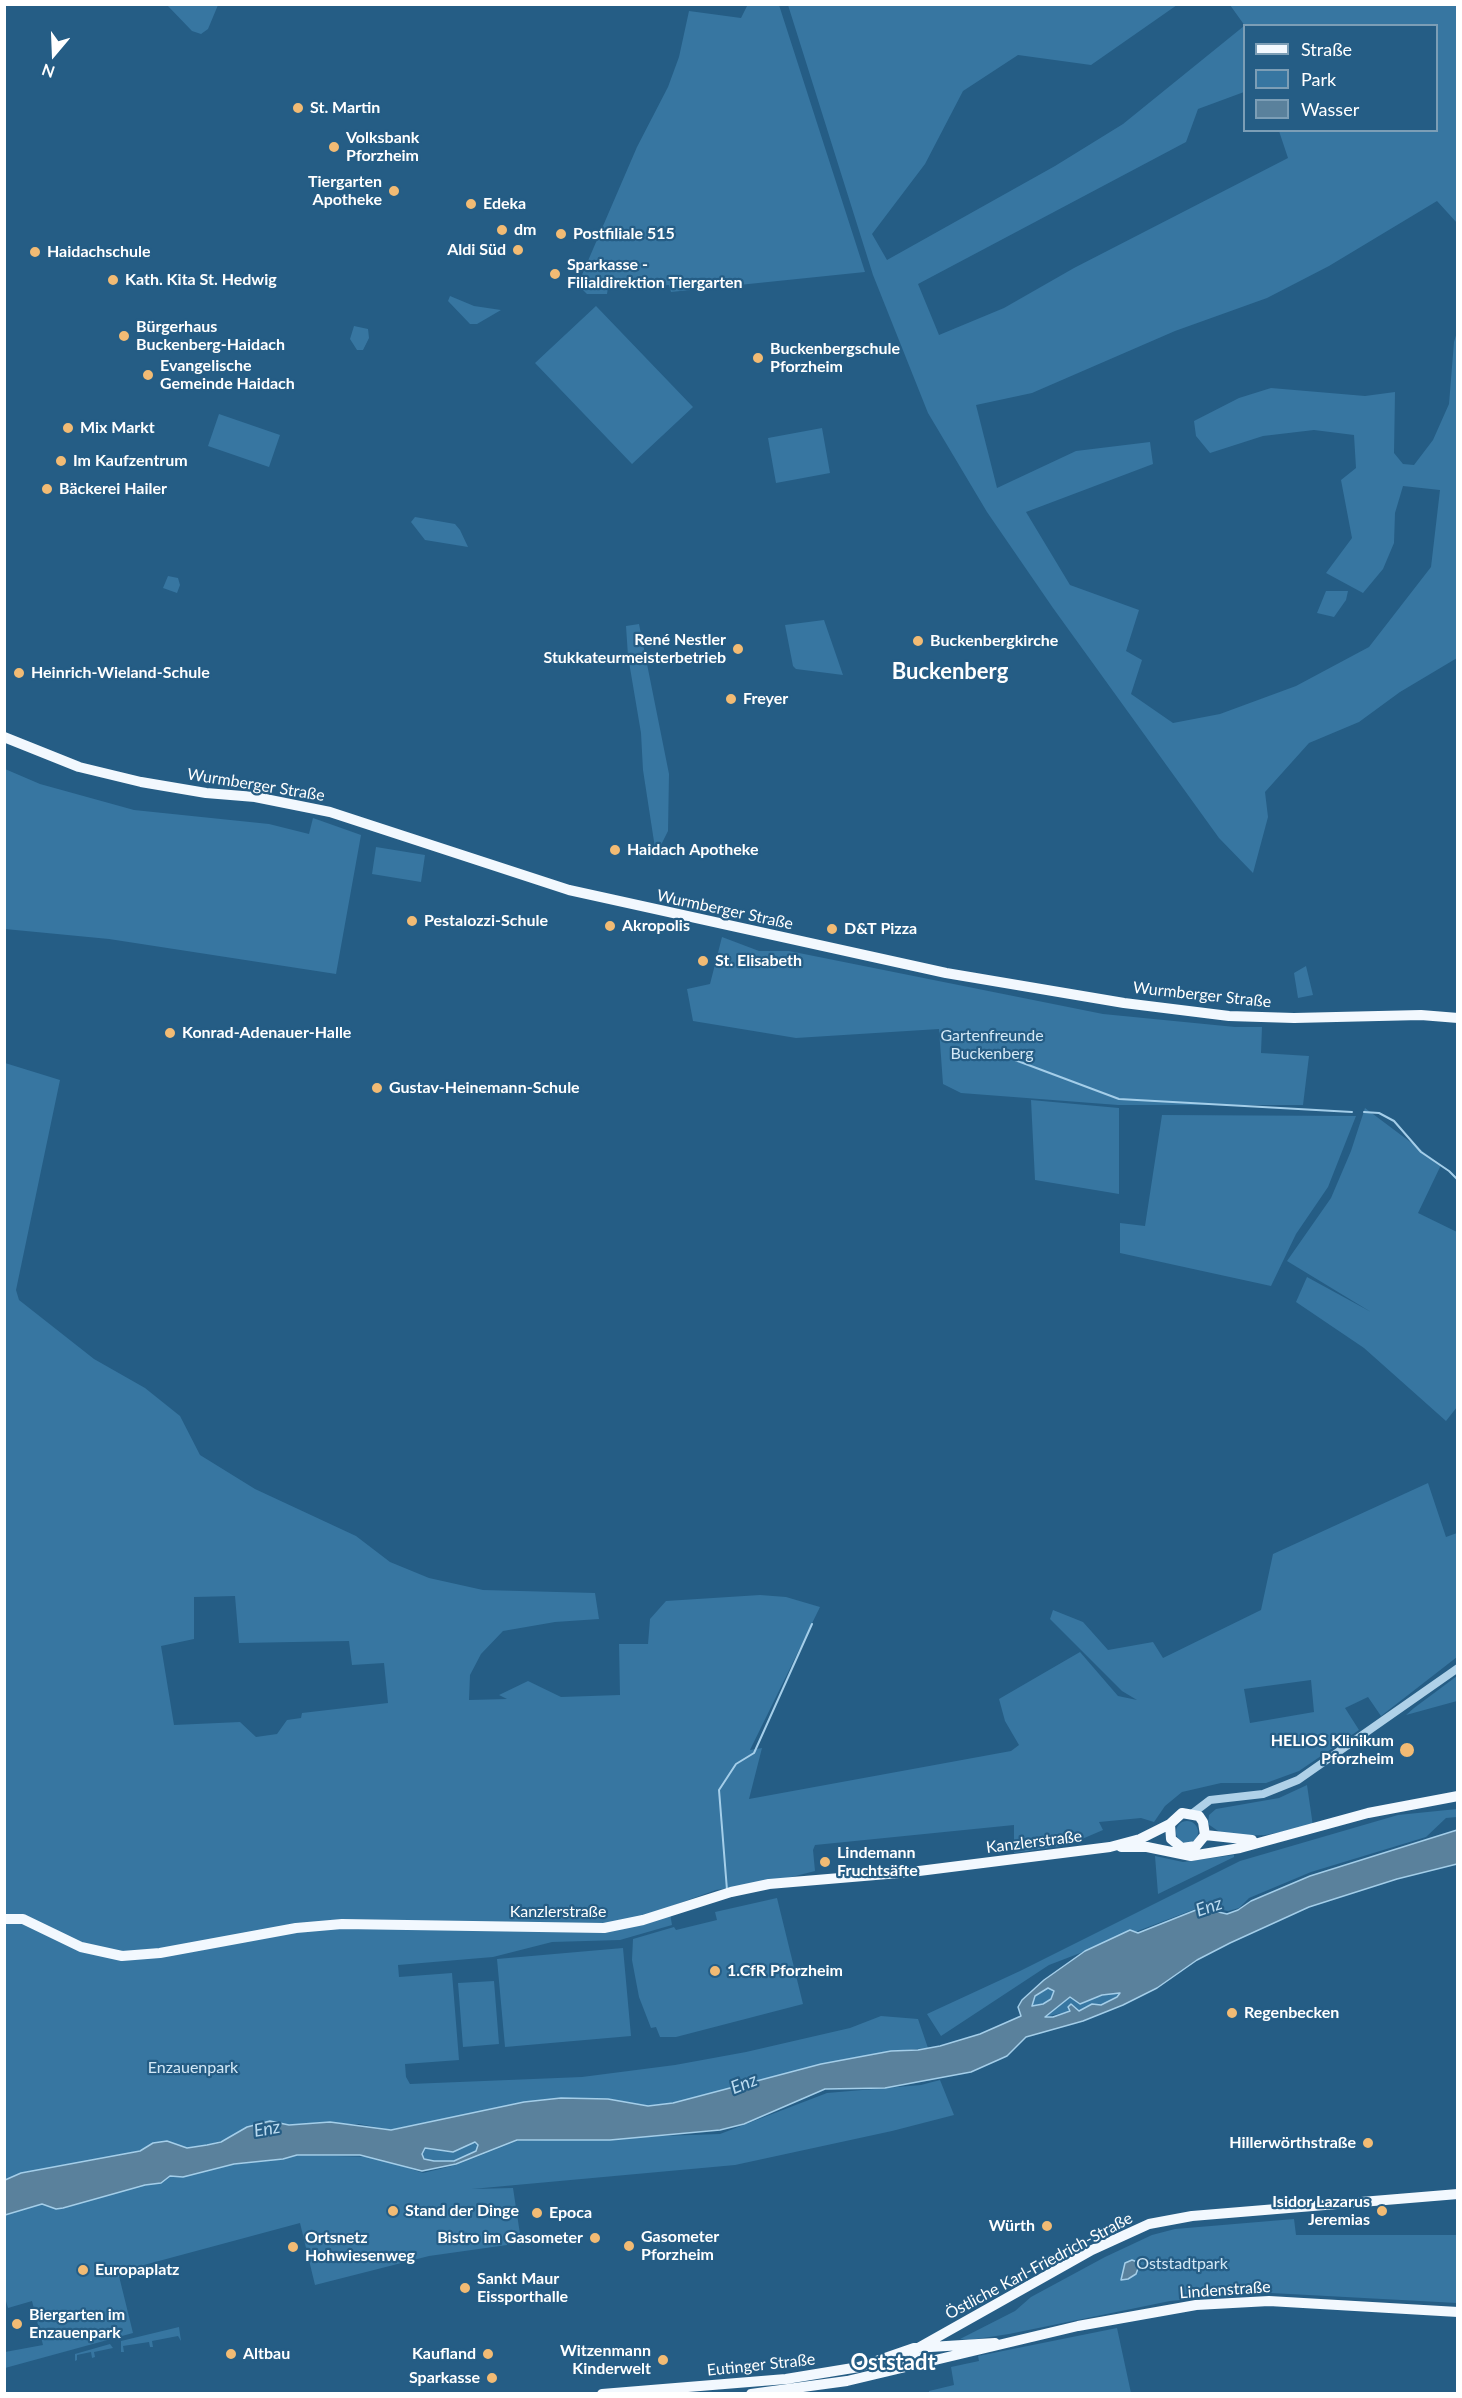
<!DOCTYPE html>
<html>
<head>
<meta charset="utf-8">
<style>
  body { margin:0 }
  #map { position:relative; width:1462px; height:2398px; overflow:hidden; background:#255d85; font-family:Lato,sans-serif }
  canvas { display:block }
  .frame { position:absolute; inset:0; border:6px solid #fff; pointer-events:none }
  .legend { position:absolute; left:1243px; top:24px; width:195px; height:108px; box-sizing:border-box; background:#255d85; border:2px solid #7c9eb6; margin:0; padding:8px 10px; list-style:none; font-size:18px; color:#fff }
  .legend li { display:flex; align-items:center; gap:12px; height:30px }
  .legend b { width:30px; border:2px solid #7c9eb6 }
  .north { position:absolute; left:24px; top:24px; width:60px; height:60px; -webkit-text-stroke:4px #255d85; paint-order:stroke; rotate:199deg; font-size:16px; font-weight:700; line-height:24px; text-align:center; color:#fff }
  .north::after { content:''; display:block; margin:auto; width:21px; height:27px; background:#fff; clip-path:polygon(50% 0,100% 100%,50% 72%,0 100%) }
</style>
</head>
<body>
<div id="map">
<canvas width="1462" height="2398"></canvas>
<div class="frame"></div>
<ul class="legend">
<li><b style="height:8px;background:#f2f8fe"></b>Straße</li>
<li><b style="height:16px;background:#3776a1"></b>Park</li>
<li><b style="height:16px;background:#5a819c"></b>Wasser</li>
</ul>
<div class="north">N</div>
</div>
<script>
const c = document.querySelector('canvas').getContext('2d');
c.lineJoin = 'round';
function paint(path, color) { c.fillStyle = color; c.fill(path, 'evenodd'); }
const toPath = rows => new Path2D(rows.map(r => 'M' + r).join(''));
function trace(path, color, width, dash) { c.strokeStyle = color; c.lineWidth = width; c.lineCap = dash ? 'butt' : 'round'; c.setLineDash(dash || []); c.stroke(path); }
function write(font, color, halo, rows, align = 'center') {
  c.font = font + ' Lato,sans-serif'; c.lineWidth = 4.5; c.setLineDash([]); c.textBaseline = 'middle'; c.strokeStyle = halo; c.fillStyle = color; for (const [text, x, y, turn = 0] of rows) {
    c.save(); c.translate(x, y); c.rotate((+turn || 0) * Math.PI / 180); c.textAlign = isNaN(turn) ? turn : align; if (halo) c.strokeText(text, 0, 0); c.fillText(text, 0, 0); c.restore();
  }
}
const green = toPath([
  [748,4,779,5,865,272,671,292,669,285,608,288,607,294,587,294,580,287,581,277,637,147,668,87,679,57,689,11,741,18],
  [167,5,218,5,208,29,201,34,192,31],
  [788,5,1177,5,1091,65,1018,55,963,91,925,164,872,234,887,260,1055,166,1123,124,1244,26,1244,92,1198,109,1186,142,918,284,939,335,1004,308,1074,268,1288,158,1279,131,1436,130,1436,26,1245,26,1230,5,1457,5,1457,223,1437,201,1329,266,1267,298,1175,331,1032,393,976,405,997,488,1076,451,1150,442,1153,464,1026,512,1070,585,1139,610,1126,651,1142,660,1131,694,1173,723,1220,714,1296,686,1369,647,1431,567,1440,490,1403,486,1395,513,1394,543,1383,569,1363,593,1326,573,1352,538,1341,480,1356,468,1354,435,1314,430,1263,436,1210,453,1196,436,1194,421,1239,398,1271,388,1365,396,1395,392,1394,453,1403,464,1414,465,1433,440,1449,404,1454,342,1457,332,1457,658,1400,692,1359,722,1309,743,1265,792,1268,817,1253,873,1219,838,1053,608,987,512,928,413,873,275],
  [450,296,474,306,501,310,477,324,470,324,448,301],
  [596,306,693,407,632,464,535,363],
  [354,326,368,329,369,338,363,350,357,350,350,339],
  [219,414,280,435,269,467,208,446],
  [822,428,830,473,776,483,768,438],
  [415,517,455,524,460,530,468,547,425,540,411,522],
  [168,576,178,578,180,585,177,593,163,588],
  [1326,591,1348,591,1346,600,1334,617,1317,613],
  [824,620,843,675,796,669,793,666,785,625],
  [639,624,669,774,668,831,659,849,655,848,643,770,641,733,628,656,626,626],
  [5,769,40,784,134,810,269,824,309,834,313,818,361,835,336,974,109,939,5,929],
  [376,847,425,855,421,882,372,874],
  [722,937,759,951,789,951,1103,1014,1235,1027,1262,1027,1261,1053,1309,1056,1303,1105,1118,1105,961,1093,943,1084,939,1029,796,1038,693,1021,687,989,710,984],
  [1306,966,1313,995,1298,998,1294,973],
  [5,1063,60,1080,16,1290,19,1300,94,1359,145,1388,180,1416,200,1455,255,1489,356,1536,390,1562,429,1578,483,1590,595,1593,599,1619,555,1622,503,1631,481,1654,470,1675,469,1700,507,1699,499,1695,528,1681,561,1697,620,1695,619,1644,648,1644,650,1619,666,1601,760,1595,786,1597,820,1607,750,1750,762,1748,749,1799,1011,1751,1019,1745,1005,1721,999,1699,1080,1652,1118,1696,1137,1700,1122,1691,1050,1619,1053,1610,1083,1622,1108,1650,1153,1642,1163,1658,1261,1610,1273,1554,1428,1483,1446,1537,1457,1533,1457,1657,1381,1716,1368,1697,1345,1708,1359,1730,1299,1771,1266,1783,1221,1783,1182,1792,1165,1806,1154,1822,1141,1818,1099,1822,1103,1830,1068,1845,1014,1853,1014,1825,815,1845,813,1850,815,1871,776,1881,716,1890,669,1907,672,1925,620,1940,552,1942,493,1957,398,1965,399,1977,452,1973,459,2060,405,2064,406,2077,410,2084,582,2077,675,2065,746,2052,850,2028,881,2016,918,2019,928,2048,891,2051,821,2064,673,2103,648,2106,608,2099,561,2098,524,2102,391,2130,359,2124,289,2125,280,2123,207,2145,187,2148,167,2141,153,2143,140,2151,5,2180],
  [235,1596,239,1643,349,1641,352,1665,384,1663,388,1703,302,1713,301,1718,287,1720,277,1734,256,1737,240,1722,174,1725,161,1646,194,1639,194,1597],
  [1311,1680,1314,1712,1250,1723,1244,1689],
  [1031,1100,1119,1108,1119,1194,1035,1180],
  [1365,1108,1441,1165,1418,1213,1457,1232,1457,1407,1446,1421,1364,1348,1296,1302,1307,1277,1371,1312,1287,1261,1331,1198,1351,1151],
  [1162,1115,1356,1116,1328,1187,1296,1234,1271,1286,1120,1253,1120,1223,1145,1226],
  [1457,1676,1457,1701,1406,1715,1414,1708],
  [1307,1785,1313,1826,1265,1835,1237,1836,1221,1833,1208,1824,1209,1815,1216,1809,1279,1798],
  [1457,1809,1457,1817,1446,1818,1426,1837,1311,1872,1249,1898,1239,1908,1228,1911,1203,1906,1049,1965,941,2036,927,2014,1020,1971,1240,1861,1398,1815],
  '1176 1832a11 11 0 1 1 22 0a11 11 0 1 1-22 0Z',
  [1234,1855,1234,1857,1158,1894,1155,1856,1183,1862],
  [777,1898,803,2004,676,2037,660,2037,656,2027,651,2028,639,1997,632,1960,633,1939,674,1927,676,1930,717,1920,715,1912],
  [623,1948,631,2036,505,2047,497,1959],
  [494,1981,499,2044,463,2047,458,1983],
  [1048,1988,1054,1991,1051,1999,1043,2004,1032,2006,1035,1996],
  [1120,1993,1117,1998,1101,2005,1088,2006,1079,2011,1073,2005,1070,2011,1045,2017,1070,1997,1080,2004,1102,1995],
  [940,2080,954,2115,892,2131,735,2165,472,2189,513,2188,520,2234,506,2237,507,2245,429,2256,315,2285,300,2223,118,2272,133,2333,5,2368,5,2352,43,2345,32,2301,8,2308,5,2298,5,2215,42,2204,55,2209,63,2208,170,2176,183,2177,234,2164,283,2159,297,2155,374,2157,423,2173,456,2165,517,2141,720,2134,827,2093,921,2085],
  [472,2142,478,2145,476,2151,454,2161,434,2161,424,2159,422,2154,425,2148,453,2151],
  [1457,2201,1457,2303,1271,2293,1245,2294,1170,2301,1009,2334,970,2340,960,2339,1015,2311,1031,2297,1105,2257,1152,2235,1175,2229,1294,2219,1296,2235,1456,2235],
  [179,2327,181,2341,178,2336,152,2341,153,2347,150,2347,149,2342,123,2346,124,2352,121,2352,121,2341],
  [1117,2328,1131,2393,929,2393,929,2391,954,2385,951,2367,979,2361,978,2356],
  [110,2344,113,2348,94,2352,95,2357,92,2358,91,2352,77,2355,77,2360,75,2361,75,2354]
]);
const water = toPath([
  [1457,1830,1457,1864,1397,1879,1309,1907,1230,1943,1197,1960,1157,1988,1123,2005,1083,2021,1026,2037,1007,2056,971,2072,885,2088,825,2089,744,2124,720,2130,610,2140,517,2140,456,2164,422,2171,360,2155,297,2155,283,2159,234,2164,183,2177,170,2176,161,2183,145,2185,63,2208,56,2209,42,2204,5,2215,5,2180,21,2173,140,2151,153,2143,167,2141,187,2148,207,2145,221,2142,247,2127,270,2121,289,2125,330,2122,391,2130,524,2102,561,2098,608,2099,648,2106,673,2103,821,2064,891,2051,918,2050,940,2046,980,2034,1021,2016,1018,2007,1022,2000,1044,1980,1085,1951,1130,1930,1138,1933,1201,1908,1227,1914,1238,1910,1251,1901,1310,1876,1457,1830],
  [1048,1988,1054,1991,1051,1999,1043,2004,1032,2006,1035,1996,1048,1988],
  [1120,1993,1117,1997,1101,2005,1092,2004,1079,2011,1071,2004,1068,2007,1070,2011,1053,2017,1045,2017,1070,1997,1080,2004,1102,1995,1120,1993],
  [475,2142,478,2145,476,2151,454,2161,434,2161,424,2159,422,2154,425,2148,453,2152,475,2142],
  [1132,2260,1140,2263,1136,2274,1128,2279,1121,2280,1125,2263,1132,2260]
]);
const stream = toPath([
  [1015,1060,1119,1099,1352,1112],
  [1364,1112,1379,1113,1394,1121,1421,1152,1449,1171,1458,1180],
  [727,1890,719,1790,736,1764,754,1753,812,1624]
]);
const minor = toPath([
  [1193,1813,1210,1800,1263,1794,1298,1780,1458,1668]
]);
const major = toPath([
  [4,737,79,767,141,782,206,793,255,797,330,812,569,890,946,973,1124,1003,1229,1016,1294,1018,1421,1015,1458,1018],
  [1205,1835,1252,1840],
  [1121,1847,1147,1847,1191,1856,1240,1848,1368,1813,1458,1796],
  [4,1919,23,1919,81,1947,122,1956,160,1953,296,1928,342,1924,604,1928,643,1920,731,1892,769,1884,911,1872,1110,1847,1140,1839,1170,1824,1182,1813,1199,1816,1203,1822,1205,1835,1196,1846,1182,1848,1171,1839,1170,1824],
  [900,2368,914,2357,918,2348,1092,2250,1149,2224,1192,2216,1458,2194],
  [602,2394,786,2379,859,2367,914,2348,995,2343],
  [751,2394,847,2381,1078,2326,1196,2305,1269,2301,1458,2312]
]);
const markers = [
  [298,108,6,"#f2bb74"],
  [334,147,6,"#f2bb74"],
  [394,191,6,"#f2bb74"],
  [471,204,6,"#f2bb74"],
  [502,230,6,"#f2bb74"],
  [561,234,6,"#f2bb74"],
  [518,250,6,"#f2bb74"],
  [35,252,6,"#f2bb74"],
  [555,274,6,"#f2bb74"],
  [113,280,6,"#f2bb74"],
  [124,336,6,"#f2bb74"],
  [758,358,6,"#f2bb74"],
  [148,375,6,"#f2bb74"],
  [68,428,6,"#f2bb74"],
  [61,461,6,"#f2bb74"],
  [47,489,6,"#f2bb74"],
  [918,641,6,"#f2bb74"],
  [738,649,6,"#f2bb74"],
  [19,673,6,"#f2bb74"],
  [731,699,6,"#f2bb74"],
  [615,850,6,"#f2bb74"],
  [412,921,6,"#f2bb74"],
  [610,926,6,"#f2bb74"],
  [832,929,6,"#f2bb74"],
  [703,961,6,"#f2bb74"],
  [170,1033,6,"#f2bb74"],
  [377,1088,6,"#f2bb74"],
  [1407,1750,8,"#f2bb74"],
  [825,1862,6,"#f2bb74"],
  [715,1971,6,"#f2bb74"],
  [1232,2013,6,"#f2bb74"],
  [1368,2143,6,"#f2bb74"],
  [393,2211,6,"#f2bb74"],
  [1382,2211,6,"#f2bb74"],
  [537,2213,6,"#f2bb74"],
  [1047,2226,6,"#f2bb74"],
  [595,2238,6,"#f2bb74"],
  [629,2246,6,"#f2bb74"],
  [293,2247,6,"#f2bb74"],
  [83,2270,6,"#f2bb74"],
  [465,2288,6,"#f2bb74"],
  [17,2324,6,"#f2bb74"],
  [231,2354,6,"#f2bb74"],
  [488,2354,6,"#f2bb74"],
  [663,2360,6,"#f2bb74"],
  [492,2378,6,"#f2bb74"]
];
const poiNames = [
  ["St. Martin",310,108],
  ["Volksbank",346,138],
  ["Pforzheim",346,156],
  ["Tiergarten",382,182,"right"],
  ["Apotheke",382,200,"right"],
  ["Edeka",483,204],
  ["dm",514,230],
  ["Postfiliale 515",573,234],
  ["Aldi Süd",506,250,"right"],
  ["Haidachschule",47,252],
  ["Sparkasse -",567,265],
  ["Filialdirektion Tiergarten",567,283],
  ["Kath. Kita St. Hedwig",125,280],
  ["Bürgerhaus",136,327],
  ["Buckenberg-Haidach",136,345],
  ["Buckenbergschule",770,349],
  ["Pforzheim",770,367],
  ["Evangelische",160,366],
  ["Gemeinde Haidach",160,384],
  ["Mix Markt",80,428],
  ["Im Kaufzentrum",73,461],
  ["Bäckerei Hailer",59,489],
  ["René Nestler",726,640,"right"],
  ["Stukkateurmeisterbetrieb",726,658,"right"],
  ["Buckenbergkirche",930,641],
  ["Heinrich-Wieland-Schule",31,673],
  ["Freyer",743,699],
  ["Haidach Apotheke",627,850],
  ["Pestalozzi-Schule",424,921],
  ["Akropolis",622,926],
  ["D&T Pizza",844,929],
  ["St. Elisabeth",715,961],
  ["Konrad-Adenauer-Halle",182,1033],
  ["Gustav-Heinemann-Schule",389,1088],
  ["HELIOS Klinikum",1394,1741,"right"],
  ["Pforzheim",1394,1759,"right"],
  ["Lindemann",837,1853],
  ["Fruchtsäfte",837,1871],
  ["1.CfR Pforzheim",727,1971],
  ["Regenbecken",1244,2013],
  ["Hillerwörthstraße",1356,2143,"right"],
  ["Isidor Lazarus",1370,2202,"right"],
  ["Jeremias",1370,2220,"right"],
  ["Stand der Dinge",405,2211],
  ["Epoca",549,2213],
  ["Würth",1035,2226,"right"],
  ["Gasometer",641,2237],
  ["Pforzheim",641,2255],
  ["Ortsnetz",305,2238],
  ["Hohwiesenweg",305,2256],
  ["Bistro im Gasometer",583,2238,"right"],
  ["Europaplatz",95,2270],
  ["Sankt Maur",477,2279],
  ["Eissporthalle",477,2297],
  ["Biergarten im",29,2315],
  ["Enzauenpark",29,2333],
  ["Witzenmann",651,2351,"right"],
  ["Kinderwelt",651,2369,"right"],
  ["Altbau",243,2354],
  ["Kaufland",476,2354,"right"],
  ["Sparkasse",480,2378,"right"]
];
const streetNames = [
  ["Wurmberger Straße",256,785,9],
  ["Wurmberger Straße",725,910,12],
  ["Wurmberger Straße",1202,995,6],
  ["Kanzlerstraße",1034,1842,-7],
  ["Kanzlerstraße",558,1912],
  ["Östliche Karl-Friedrich-Straße",1039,2266,-28],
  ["Lindenstraße",1225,2290,-4],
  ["Eutinger Straße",761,2365,-6]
];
const parkNames = [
  ["Gartenfreunde",992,1036],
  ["Buckenberg",992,1054],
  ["Enzauenpark",193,2068],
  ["Oststadtpark",1182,2264]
];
const waterNames = [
  ["Enz",1209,1907,-19],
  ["Enz",744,2084,-22],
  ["Enz",267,2129,-10]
];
const districtNames = [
  ["Buckenberg",950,672],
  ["Oststadt",893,2363]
];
paint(green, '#3776a1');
paint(water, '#5a819c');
trace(water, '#a4cee9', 1.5);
trace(stream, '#a4cee9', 2);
trace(minor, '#afd1e8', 8);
trace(major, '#f2f8fe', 10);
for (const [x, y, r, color] of markers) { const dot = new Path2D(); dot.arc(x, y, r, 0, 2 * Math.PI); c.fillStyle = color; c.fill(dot); trace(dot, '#255d85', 2); }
write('bold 16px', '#fff', '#255d85', poiNames, 'left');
write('16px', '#fff', '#255d85', streetNames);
write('16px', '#d3e8f6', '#255d85', parkNames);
write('italic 18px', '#bbdbf0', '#255d85', waterNames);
write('bold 22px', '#fff', '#255d85', districtNames);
</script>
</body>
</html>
